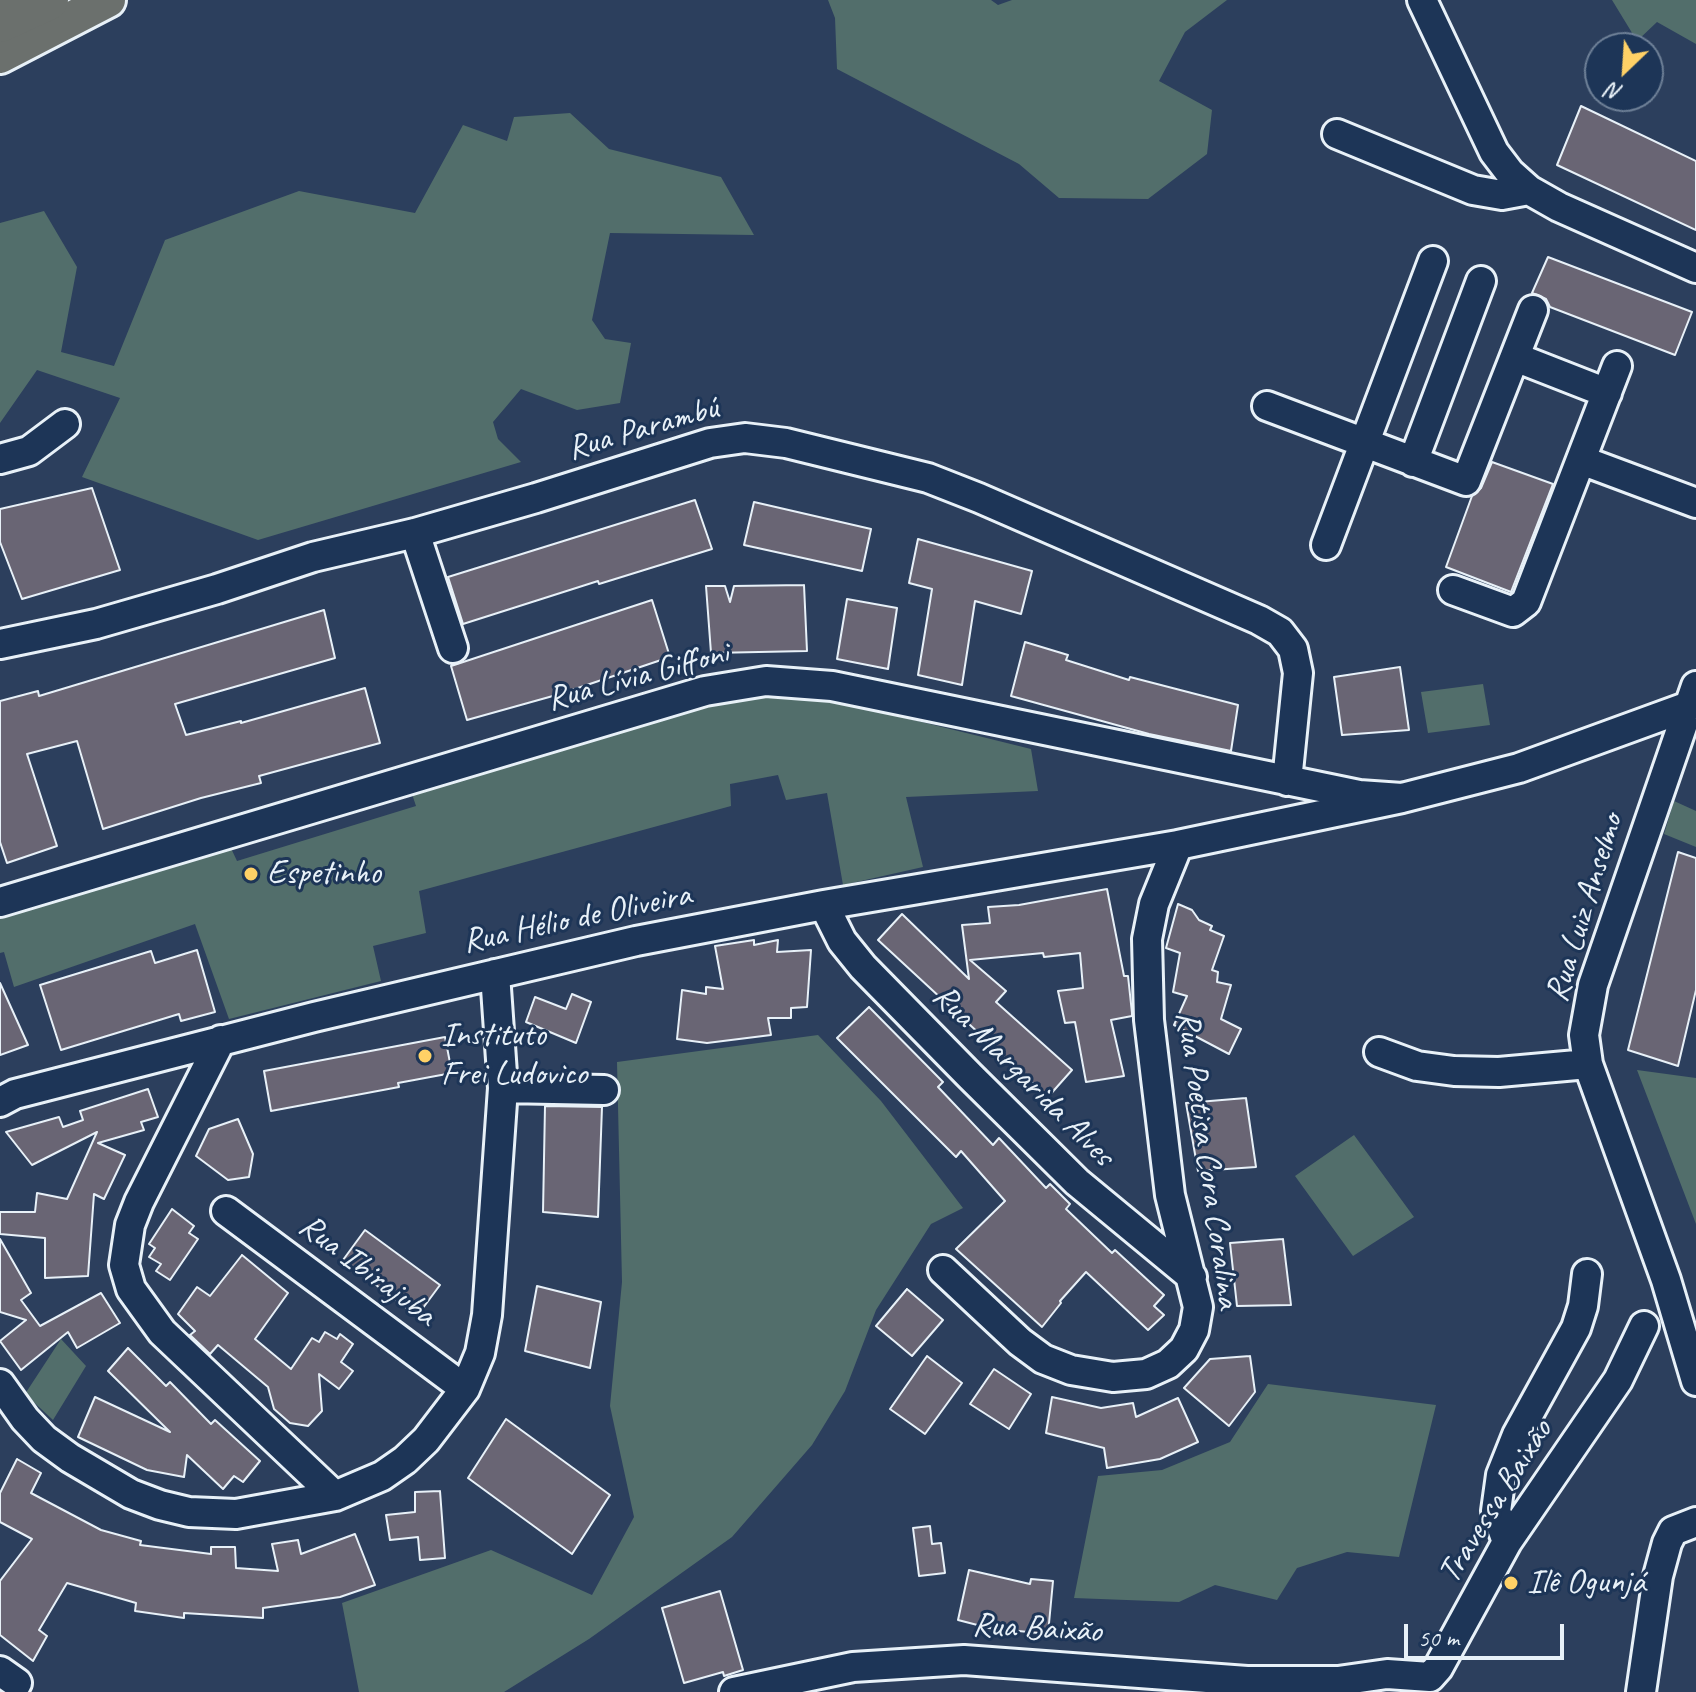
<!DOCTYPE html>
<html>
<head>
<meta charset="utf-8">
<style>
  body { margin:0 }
  #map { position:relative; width:1696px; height:1692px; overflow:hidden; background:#2c3f5d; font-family:Caveat,sans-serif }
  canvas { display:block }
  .north { position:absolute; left:1584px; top:32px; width:80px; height:80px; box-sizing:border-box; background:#1d3557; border:2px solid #6e8097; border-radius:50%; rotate:205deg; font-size:22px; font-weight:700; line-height:32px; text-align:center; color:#e8f1f8 }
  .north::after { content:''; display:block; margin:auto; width:28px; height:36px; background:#ffd166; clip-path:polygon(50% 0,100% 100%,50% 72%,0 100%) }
  .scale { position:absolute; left:1404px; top:1624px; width:160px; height:36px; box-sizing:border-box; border:4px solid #e8f1f8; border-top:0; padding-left:10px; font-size:24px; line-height:28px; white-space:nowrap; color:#e8f1f8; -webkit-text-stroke:6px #1d3557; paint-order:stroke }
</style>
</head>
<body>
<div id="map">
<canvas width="1696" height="1692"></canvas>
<div class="north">N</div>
<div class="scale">50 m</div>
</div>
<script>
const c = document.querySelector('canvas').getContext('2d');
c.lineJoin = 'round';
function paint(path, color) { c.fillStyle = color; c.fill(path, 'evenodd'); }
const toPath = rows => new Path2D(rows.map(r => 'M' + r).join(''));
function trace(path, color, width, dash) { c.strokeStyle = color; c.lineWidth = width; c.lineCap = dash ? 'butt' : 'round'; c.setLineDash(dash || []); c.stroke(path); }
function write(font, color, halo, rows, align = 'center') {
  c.font = font + ' Caveat,sans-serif'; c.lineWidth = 6; c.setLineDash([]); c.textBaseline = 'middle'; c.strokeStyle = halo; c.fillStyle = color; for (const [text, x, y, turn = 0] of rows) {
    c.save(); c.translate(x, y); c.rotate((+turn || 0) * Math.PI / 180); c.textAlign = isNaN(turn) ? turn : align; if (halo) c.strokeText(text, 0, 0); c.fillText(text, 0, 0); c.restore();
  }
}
const green = toPath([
  [828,0,991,0,998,5,1012,0,1227,0,1185,32,1159,81,1212,110,1207,154,1148,199,1059,198,1019,164,837,69,835,18],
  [1612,0,1696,0,1696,44,1657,22,1637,41],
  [570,113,609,149,721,177,754,235,610,233,592,320,605,339,631,343,620,403,577,410,521,389,493,422,498,439,521,462,258,540,82,477,120,398,37,370,0,423,0,223,44,211,77,267,61,352,114,366,165,240,299,191,415,213,463,125,507,141,514,117],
  [1483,684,1490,725,1428,733,1421,692],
  [746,692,833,700,1031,749,1038,791,906,797,923,867,843,885,827,793,786,800,778,775,730,784,731,806,419,891,426,933,373,946,381,981,229,1019,195,924,14,987,4,952,0,953,0,911,229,844,237,861,416,806,410,788],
  [1674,801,1696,811,1696,847,1664,834],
  [818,1035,881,1101,963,1208,931,1224,876,1310,845,1391,812,1445,732,1537,589,1639,504,1692,359,1692,342,1603,491,1550,592,1595,634,1517,610,1406,622,1282,617,1062],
  [1637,1070,1696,1078,1696,1224],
  [1354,1135,1414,1217,1353,1256,1295,1176],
  [61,1339,86,1366,53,1420,25,1394],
  [1268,1384,1436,1405,1399,1557,1347,1552,1297,1568,1277,1600,1215,1585,1179,1602,1074,1598,1098,1476,1162,1470,1230,1442]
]);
const building = toPath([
  [1581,106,1696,161,1696,230,1557,165,1581,106],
  [1548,257,1692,312,1675,355,1550,307,1546,299,1532,293,1548,257],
  [1492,462,1553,484,1511,592,1446,567,1472,496,1481,488,1492,462],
  [92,488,120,570,22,599,0,542,0,509,92,488],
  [695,500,712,549,599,584,598,581,463,624,448,577,695,500],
  [754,502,871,529,862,571,744,545,754,502],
  [918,539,1032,571,1021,614,975,601,962,685,918,675,932,589,909,583,918,539],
  [804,585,807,651,711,653,706,586,725,586,730,602,734,586,804,585],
  [847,599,897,608,888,669,837,659,847,599],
  [652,600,670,657,560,694,467,720,451,666,652,600],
  [324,610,335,658,175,704,186,735,241,721,241,723,365,688,380,743,259,776,261,783,201,798,103,829,77,741,27,754,57,846,7,863,0,842,0,701,38,691,39,696,324,610],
  [1025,642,1068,655,1066,660,1129,680,1130,677,1238,705,1231,751,1149,734,1011,696,1025,642],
  [1400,667,1409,730,1342,735,1334,677,1400,667],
  [1678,852,1696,858,1696,990,1678,1066,1628,1050,1678,852],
  [1107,889,1124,976,1128,976,1132,1013,1132,1016,1111,1020,1124,1076,1086,1082,1075,1022,1065,1023,1058,991,1083,988,1080,953,1044,957,1043,953,970,960,1006,991,996,1002,1072,1070,1048,1097,878,940,902,914,969,979,962,925,990,923,988,907,1019,905,1107,889],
  [1178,904,1192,910,1199,920,1212,926,1210,930,1224,936,1212,970,1218,972,1217,982,1231,985,1221,1019,1241,1029,1229,1054,1174,1025,1187,996,1173,992,1180,953,1166,948,1178,904],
  [754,940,754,945,778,940,777,952,811,950,807,1007,791,1008,791,1018,768,1018,771,1035,707,1043,677,1039,682,990,706,994,706,987,723,989,715,946,754,940],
  [197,950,215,1012,181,1021,179,1014,61,1050,40,985,151,951,155,963,197,950],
  [0,983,28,1045,0,1055,0,983],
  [572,994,591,1002,576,1043,526,1022,535,997,566,1009,572,994],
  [869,1007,943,1082,938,1087,993,1145,999,1138,1046,1188,1050,1184,1070,1204,1066,1209,1112,1253,1115,1250,1164,1295,1154,1306,1164,1315,1148,1330,1086,1272,1060,1301,1061,1303,1042,1327,956,1249,1005,1201,961,1151,956,1157,837,1038,869,1007],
  [445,1037,452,1073,398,1083,399,1087,271,1111,264,1071,445,1037],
  [148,1089,158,1117,141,1122,144,1130,98,1143,125,1155,104,1199,94,1194,88,1276,45,1278,45,1238,0,1234,0,1212,35,1212,37,1193,67,1199,97,1132,32,1165,6,1132,59,1117,63,1127,83,1120,80,1111,148,1089],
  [1246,1098,1256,1167,1198,1171,1186,1103,1246,1098],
  [545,1106,602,1107,598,1217,543,1212,545,1106],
  [238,1119,253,1154,249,1177,228,1180,196,1156,209,1129,238,1119],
  [172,1209,194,1226,189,1233,198,1239,170,1280,156,1271,161,1264,149,1257,155,1248,149,1244,172,1209],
  [365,1230,440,1285,417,1316,343,1260,365,1230],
  [0,1239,31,1293,21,1300,40,1326,101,1293,120,1323,77,1348,68,1332,21,1370,0,1341,26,1320,0,1312,0,1239],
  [1283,1239,1291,1305,1237,1306,1230,1243,1283,1239],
  [242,1255,288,1293,255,1339,291,1369,312,1338,319,1342,325,1332,337,1339,340,1334,353,1344,341,1362,353,1371,339,1389,319,1374,322,1411,308,1426,290,1423,274,1409,268,1387,218,1345,210,1354,190,1335,195,1331,178,1314,197,1287,210,1296,242,1255],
  [537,1286,601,1302,590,1368,525,1351,537,1286],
  [907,1289,943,1320,912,1356,876,1326,907,1289],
  [128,1348,166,1386,170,1382,211,1424,215,1420,260,1461,243,1482,234,1476,223,1489,187,1455,184,1477,147,1470,78,1437,95,1397,170,1432,108,1371,128,1348],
  [927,1356,962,1383,925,1434,890,1409,927,1356],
  [1250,1356,1255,1392,1229,1426,1184,1388,1210,1359,1250,1356],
  [994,1369,1031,1394,1009,1429,970,1404,994,1369],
  [1052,1397,1101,1408,1133,1403,1136,1417,1178,1398,1198,1442,1160,1459,1107,1468,1104,1448,1046,1433,1052,1397],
  [506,1419,610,1495,572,1554,468,1478,506,1419],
  [17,1459,41,1473,31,1493,101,1530,141,1541,140,1545,211,1554,211,1547,235,1547,236,1568,278,1571,272,1544,298,1540,301,1554,355,1534,375,1585,340,1597,263,1608,263,1618,184,1613,184,1618,135,1611,136,1603,67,1583,39,1630,47,1636,33,1661,0,1635,0,1581,32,1539,0,1522,0,1493,17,1459],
  [440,1491,445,1558,420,1560,418,1537,390,1540,386,1515,415,1512,415,1492,440,1491],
  [930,1526,932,1544,941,1543,945,1573,919,1576,913,1528,930,1526],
  [969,1570,1030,1584,1031,1579,1053,1581,1048,1634,989,1628,958,1620,969,1570],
  [720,1591,743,1670,724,1676,723,1672,684,1683,662,1608,720,1591]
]);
const minor = toPath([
  [1422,0,1494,152,1510,173,1529,190,1559,207,1696,268],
  [1337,134,1473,190,1502,195,1529,190],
  [1515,357,1607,393],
  [1267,406,1466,481,1533,310],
  [0,459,29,451,65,424],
  [1581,460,1696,503],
  [1413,462,1481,281],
  [415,533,453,648],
  [1326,545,1433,261],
  [1453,590,1513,612,1526,602,1617,366],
  [0,644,96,624,217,589,313,557,415,533,536,498,710,443,745,438,786,443,928,478,979,498,1259,620,1280,632,1293,649,1298,673,1287,781],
  [1696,686,1593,985,1584,1035,1588,1064,1666,1280,1696,1381],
  [0,902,705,691,766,681,832,686,1359,795,1402,798],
  [824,905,842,941,863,967,970,1076,1077,1182,1192,1277],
  [221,1040,139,1202,130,1225,124,1265,131,1289,162,1332,335,1496],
  [1379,1052,1417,1066,1454,1071,1499,1072,1588,1064],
  [503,1088,604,1090],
  [0,1102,15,1094,314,1017,636,941,824,905,1178,845],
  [226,1211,465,1389],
  [943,1270,1020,1342,1043,1359,1071,1370,1113,1377,1146,1374,1168,1364,1184,1349,1194,1330,1198,1307,1170,1195,1149,1020,1147,939,1154,904,1178,845,1402,798,1519,768,1689,706],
  [0,1384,25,1419,44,1439,70,1458,131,1494,160,1505,189,1512,236,1514,335,1496,382,1476,405,1460,426,1440,465,1389,480,1353,487,1315,503,1088,495,974],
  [1507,1542,1496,1511,1501,1475,1517,1435,1576,1328,1583,1306,1587,1274],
  [0,1671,17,1683],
  [734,1692,853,1667,964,1660,1247,1681,1338,1681,1387,1674,1430,1677,1438,1668,1507,1542,1618,1380,1644,1326],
  [1641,1692,1658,1576,1667,1543,1673,1531,1696,1522]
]);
const major = toPath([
  [0,56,108,0]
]);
const highway = toPath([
  [0,22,48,0]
]);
const markers = [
  [251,874,8,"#ffd166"],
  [425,1056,8,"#ffd166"],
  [1511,1583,8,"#ffd166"]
];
const streetNames = [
  ["Rua Parambú",643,429,-16],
  ["Rua Lívia Giffoni",638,677,-15],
  ["Rua Luiz Anselmo",1585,908,-73],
  ["Rua Hélio de Oliveira",577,919,-12],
  ["Rua Margarida Alves",1023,1076,45],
  ["Rua Poetisa Cora Coralina",1207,1160,82],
  ["Rua Ibirajuba",367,1271,37],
  ["Travessa Baixão",1496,1502,-58],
  ["Rua Baixão",1037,1629,3]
];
const poiNames = [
  ["Espetinho",267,874],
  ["Instituto",441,1036],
  ["Frei Ludovico",441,1075],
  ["Ilê Ogunjá",1527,1583]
];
paint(green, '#526e6b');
paint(building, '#696574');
trace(building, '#e8f1f8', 2);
trace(minor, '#e8f1f8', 34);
trace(major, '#e8f1f8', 40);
trace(highway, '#e8f1f8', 46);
trace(minor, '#1d3557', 28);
trace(major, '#6b706d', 34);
trace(highway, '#6b706d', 40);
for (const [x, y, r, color] of markers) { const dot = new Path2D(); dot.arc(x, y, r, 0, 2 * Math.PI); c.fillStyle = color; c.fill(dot); trace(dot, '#1d3557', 3); }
write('34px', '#e8f1f8', '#1d3557', streetNames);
write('34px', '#e8f1f8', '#1d3557', poiNames, 'left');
</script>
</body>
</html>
